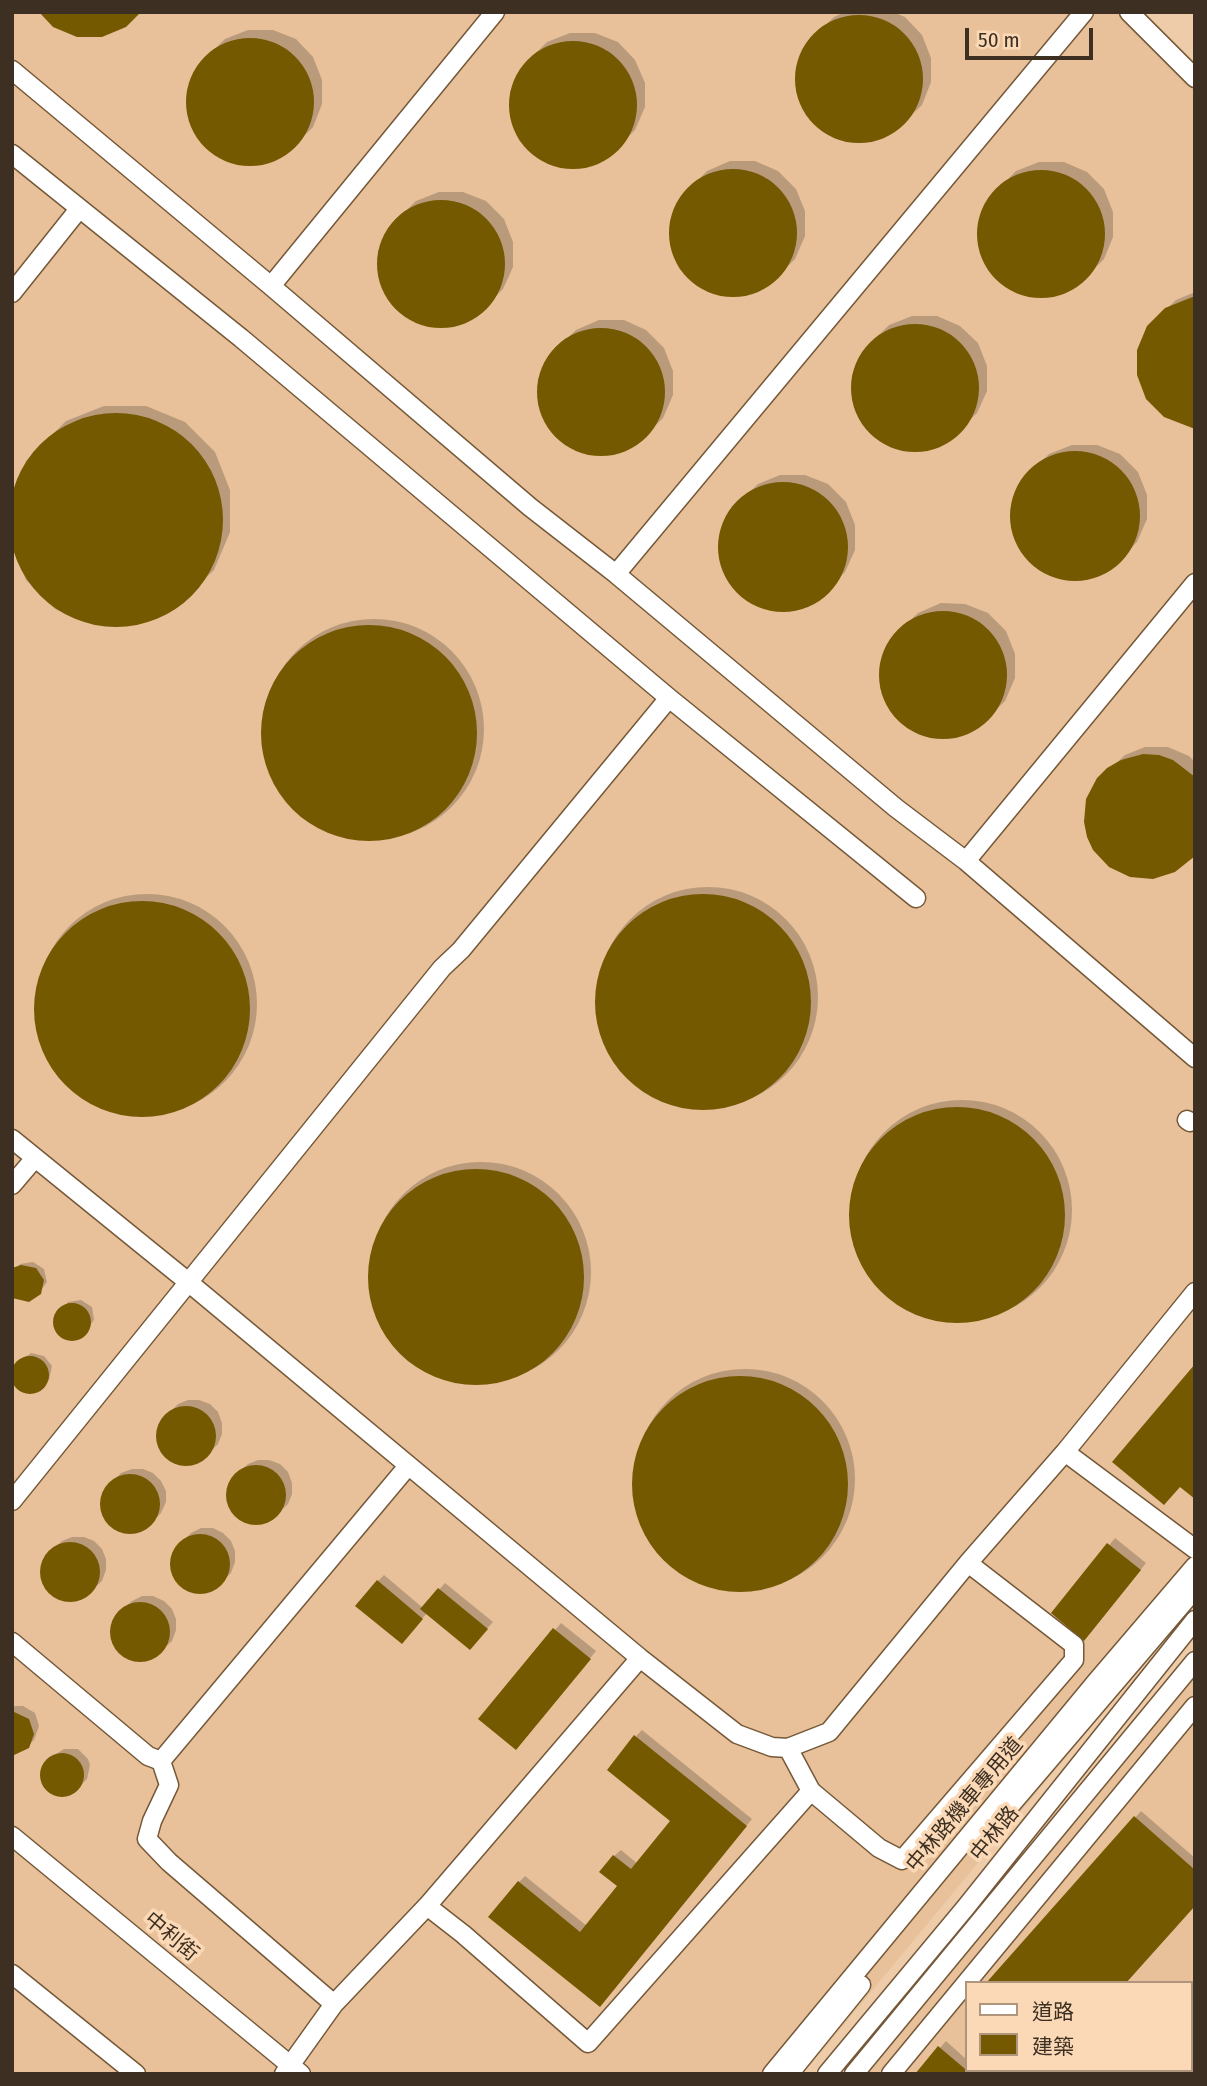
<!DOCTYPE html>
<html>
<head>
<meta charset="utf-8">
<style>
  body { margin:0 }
  #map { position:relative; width:1207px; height:2086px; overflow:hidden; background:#eca; font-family:"Fira Sans Condensed","Noto Sans TC",sans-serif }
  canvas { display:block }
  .frame { position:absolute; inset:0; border:14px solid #3d3023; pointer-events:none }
  .legend { position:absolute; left:965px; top:1981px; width:228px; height:91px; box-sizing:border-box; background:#fbd9b6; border:2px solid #af957b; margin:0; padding:9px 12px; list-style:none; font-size:21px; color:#3d3023 }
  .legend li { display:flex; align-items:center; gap:14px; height:35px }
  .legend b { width:35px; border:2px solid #af957b }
  .scale { position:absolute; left:965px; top:28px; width:128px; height:32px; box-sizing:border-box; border:4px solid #3d3023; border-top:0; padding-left:9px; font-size:21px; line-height:24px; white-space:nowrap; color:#3d3023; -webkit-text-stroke:5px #fbd9b6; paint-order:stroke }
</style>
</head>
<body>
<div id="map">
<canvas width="1207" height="2086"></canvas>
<div class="frame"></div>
<ul class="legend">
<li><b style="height:9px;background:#fff"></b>道路</li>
<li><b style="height:19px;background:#745900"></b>建築</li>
</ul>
<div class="scale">50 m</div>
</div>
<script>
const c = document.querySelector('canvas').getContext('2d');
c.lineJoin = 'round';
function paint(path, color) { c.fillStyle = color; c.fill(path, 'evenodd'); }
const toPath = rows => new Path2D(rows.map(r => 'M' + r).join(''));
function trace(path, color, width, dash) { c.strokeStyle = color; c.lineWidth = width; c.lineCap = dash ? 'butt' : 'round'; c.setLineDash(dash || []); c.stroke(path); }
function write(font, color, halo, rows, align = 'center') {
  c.font = font + ' "Fira Sans Condensed","Noto Sans TC",sans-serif'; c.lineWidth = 7; c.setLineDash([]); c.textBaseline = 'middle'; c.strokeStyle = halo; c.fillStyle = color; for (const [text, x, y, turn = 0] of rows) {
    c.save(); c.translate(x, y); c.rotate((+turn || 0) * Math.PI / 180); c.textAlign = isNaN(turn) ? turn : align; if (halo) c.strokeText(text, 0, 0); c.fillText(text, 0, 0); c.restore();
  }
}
const built = toPath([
  [12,12,1142,12,1195,65,1195,1601,803,2074,12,2074],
  [1195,1663,1195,2074,854,2074],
  [967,1983,1191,1983,1191,2070,967,2070]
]);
const shadow = toPath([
  [845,12,893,12,905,17,922,35,931,58,931,82,922,105,894,132,871,142,846,142,823,132,806,115,796,92,797,67,806,44,834,17],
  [248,30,273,30,296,39,313,57,322,80,322,104,313,127,285,155,262,164,237,164,214,154,197,137,188,114,188,89,197,66,225,39],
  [570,33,595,33,618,42,635,60,645,83,645,107,635,130,608,157,585,167,560,167,537,157,519,140,510,117,510,92,520,69,547,42],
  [730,161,755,161,778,171,796,189,805,211,805,236,795,259,768,286,745,296,720,295,697,286,679,268,670,245,670,221,680,198,707,171],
  [1039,162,1064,162,1087,172,1104,189,1113,212,1113,237,1104,259,1076,287,1053,296,1028,296,1005,286,988,269,979,246,979,221,988,199,1016,171],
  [439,192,463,192,486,201,504,219,513,242,513,267,503,289,476,316,453,326,428,326,405,316,388,299,378,276,378,251,388,228,416,201],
  [1195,292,1195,425,1148,327,1176,300],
  [912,316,937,316,960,326,978,343,987,366,987,391,977,413,950,440,927,450,902,450,879,440,862,423,852,400,852,375,862,352,889,325],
  [599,320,624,320,646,330,664,348,673,371,673,395,663,418,636,445,613,454,588,455,565,445,548,427,538,405,538,380,548,357,576,330],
  [104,406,146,406,185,422,215,452,230,490,230,532,214,570,174,609,136,625,94,625,55,609,26,580,12,547,12,494,26,461,66,421],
  [1072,445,1097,445,1120,454,1138,472,1147,495,1147,519,1137,542,1110,569,1087,579,1062,579,1039,569,1021,552,1012,529,1012,504,1022,481,1049,454],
  [780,475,805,475,828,484,846,502,855,525,855,550,845,572,818,600,795,609,770,609,747,599,730,582,720,559,720,534,730,511,758,484],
  [941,603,965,604,988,613,1006,631,1015,654,1015,678,1005,701,978,728,955,738,930,737,907,728,890,710,880,688,881,663,890,640,918,613],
  '264 729a110 110 0 1 1 220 0a110 110 0 1 1-220 0Z',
  [1145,747,1168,747,1189,756,1195,762,1195,852,1104,775,1125,755],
  '598 997a110 110 0 1 1 220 0a110 110 0 1 1-220 0Z',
  '37 1004a110 110 0 1 1 220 0a110 110 0 1 1-220 0Z',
  '852 1210a110 110 0 1 1 220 0a110 110 0 1 1-220 0Z',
  '371 1272a110 110 0 1 1 220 0a110 110 0 1 1-220 0Z',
  [33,1262,44,1269,47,1282,35,1298,21,1300,12,1294,16,1269,20,1264],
  [81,1300,92,1307,94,1320,82,1336,69,1339,58,1331,55,1318,68,1302],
  [31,1353,44,1356,52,1366,49,1380,33,1392,20,1389,13,1378,15,1365],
  '635 1479a110 110 0 1 1 220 0a110 110 0 1 1-220 0Z',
  [188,1400,199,1400,210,1404,218,1412,222,1423,222,1434,218,1444,202,1460,192,1464,181,1464,170,1460,162,1452,158,1441,158,1430,162,1420,178,1404],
  [258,1460,269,1460,280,1464,288,1472,292,1483,292,1494,288,1504,272,1519,262,1524,250,1524,240,1519,232,1511,228,1501,228,1490,232,1479,248,1464],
  [132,1469,143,1469,153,1473,161,1481,166,1491,166,1502,161,1513,146,1528,135,1532,124,1532,113,1528,106,1520,101,1510,101,1499,106,1488,121,1473],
  [201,1528,213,1528,223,1533,231,1541,235,1551,235,1562,231,1573,215,1588,205,1592,194,1592,183,1588,176,1580,171,1569,171,1558,176,1548,191,1533],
  [72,1537,84,1537,94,1541,102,1549,106,1559,106,1570,102,1581,86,1596,76,1601,65,1600,54,1596,46,1588,42,1578,42,1566,46,1556,62,1541],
  [1115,1538,1146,1563,1091,1632,1054,1613],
  [384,1575,423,1608,445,1583,493,1622,476,1641,427,1613,408,1635,378,1581],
  [142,1596,153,1596,164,1601,172,1609,176,1619,176,1630,172,1641,156,1656,146,1660,134,1660,124,1656,116,1648,112,1637,112,1626,116,1616,132,1601],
  [561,1623,596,1651,522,1741,481,1718],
  [16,1706,23,1706,35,1713,39,1726,34,1740,27,1747,12,1753,12,1707],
  [642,1730,752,1819,606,1998,519,1882,525,1876,587,1926,620,1886,614,1856,621,1850,638,1864,673,1821,636,1736],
  [64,1749,78,1749,88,1759,90,1765,87,1779,80,1786,68,1794,54,1793,49,1790,43,1777,47,1760],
  [1141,1811,1195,1858,1195,1904,1135,1818],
  [946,2041,967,2060,967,2070,980,2070,984,2074,917,2074],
  [1191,2061,1195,2064,1195,2074,1137,2074,1140,2070,1191,2070]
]);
const building = toPath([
  [39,12,141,12,126,27,102,37,77,37,53,27],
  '795 79a64 64 0 1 1 128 0a64 64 0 1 1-128 0Z',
  '186 102a64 64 0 1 1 128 0a64 64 0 1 1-128 0Z',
  '509 105a64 64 0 1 1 128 0a64 64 0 1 1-128 0Z',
  '669 233a64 64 0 1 1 128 0a64 64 0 1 1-128 0Z',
  '977 234a64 64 0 1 1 128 0a64 64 0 1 1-128 0Z',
  '377 264a64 64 0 1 1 128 0a64 64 0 1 1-128 0Z',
  [1195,296,1195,429,1164,417,1146,399,1137,375,1137,350,1147,326,1165,308],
  '851 388a64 64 0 1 1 128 0a64 64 0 1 1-128 0Z',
  '537 392a64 64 0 1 1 128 0a64 64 0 1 1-128 0Z',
  '9 520a107 107 0 1 1 214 0a107 107 0 1 1-214 0Z',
  '1010 516a65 65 0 1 1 130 0a65 65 0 1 1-130 0Z',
  '718 547a65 65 0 1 1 130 0a65 65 0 1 1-130 0Z',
  '879 675a64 64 0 1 1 128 0a64 64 0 1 1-128 0Z',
  '261 733a108 108 0 1 1 216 0a108 108 0 1 1-216 0Z',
  [1143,754,1159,755,1173,760,1195,777,1195,856,1175,872,1153,879,1130,877,1109,867,1093,850,1087,837,1084,822,1086,799,1097,778,1107,768,1121,760],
  '595 1002a108 108 0 1 1 216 0a108 108 0 1 1-216 0Z',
  '34 1009a108 108 0 1 1 216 0a108 108 0 1 1-216 0Z',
  '849 1215a108 108 0 1 1 216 0a108 108 0 1 1-216 0Z',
  '368 1277a108 108 0 1 1 216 0a108 108 0 1 1-216 0Z',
  [21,1265,36,1268,44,1280,41,1294,29,1302,12,1298,12,1268],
  '53 1322a19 19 0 1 1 38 0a19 19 0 1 1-38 0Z',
  '11 1375a19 19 0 1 1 38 0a19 19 0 1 1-38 0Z',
  [1195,1364,1195,1499,1180,1487,1164,1505,1112,1462],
  '632 1484a108 108 0 1 1 216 0a108 108 0 1 1-216 0Z',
  '156 1436a30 30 0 1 1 60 0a30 30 0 1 1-60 0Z',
  '226 1495a30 30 0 1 1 60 0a30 30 0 1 1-60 0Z',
  '100 1504a30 30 0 1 1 60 0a30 30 0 1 1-60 0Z',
  '170 1564a30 30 0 1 1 60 0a30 30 0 1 1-60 0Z',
  '40 1572a30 30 0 1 1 60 0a30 30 0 1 1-60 0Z',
  [1107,1543,1141,1570,1084,1641,1051,1613],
  [377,1580,423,1619,402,1644,355,1606],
  [438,1588,488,1629,470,1650,420,1609],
  '110 1632a30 30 0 1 1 60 0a30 30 0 1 1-60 0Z',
  [553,1628,591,1659,516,1750,478,1719],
  [12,1711,29,1719,34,1734,29,1748,12,1756],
  [634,1735,747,1826,600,2007,488,1917,518,1881,580,1932,617,1886,599,1872,613,1855,631,1869,670,1821,607,1770],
  '40 1775a22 22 0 1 1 44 0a22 22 0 1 1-44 0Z',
  [1134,1816,1195,1870,1195,1906,1126,1983,986,1983],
  [938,2046,971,2074,915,2074]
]);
const minor = toPath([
  [1129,12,1195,78],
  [12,70,271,286,530,507,616,574,896,808,966,861,1195,1058],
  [12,154,241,338,669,698,916,898],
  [271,286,495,12],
  [12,293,79,209],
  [616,574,1084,12],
  [966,861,1195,583],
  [1187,1120,1190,1122],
  [12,1139,187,1281,640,1658,737,1734,772,1747,788,1748],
  [12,1185,35,1158],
  [1065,1452,1195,1549],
  [12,1501,442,968,461,950,669,698],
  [968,1563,1074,1645,1074,1660,902,1860,879,1848,811,1791,788,1748,829,1732,968,1563,1065,1452,1195,1292],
  [12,1642,148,1756,161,1761,169,1785,152,1821,147,1839,169,1862,334,2004],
  [161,1761,408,1466],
  [986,1834,1195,1589],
  [12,1836,301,2074],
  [427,1906,463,1934,588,2043,811,1791],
  [12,1974,136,2074],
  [284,2074,334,2004,427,1906,640,1658],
  [772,2074,1096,1682,1195,1566],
  [789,2074,861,1985],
  [827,2074,966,1907,1195,1620],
  [854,2074,1195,1661],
  [891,2074,1195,1706]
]);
const streetNames = [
  ["中林路機車專用道",965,1805,-50],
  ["中林路",995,1834,-51],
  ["中利街",171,1937,40]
];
paint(built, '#e8c19a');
paint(shadow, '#0003');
paint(building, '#745900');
trace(minor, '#745838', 21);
trace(minor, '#fff', 18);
write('21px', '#3d3023', '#fbd9b6', streetNames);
</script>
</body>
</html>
